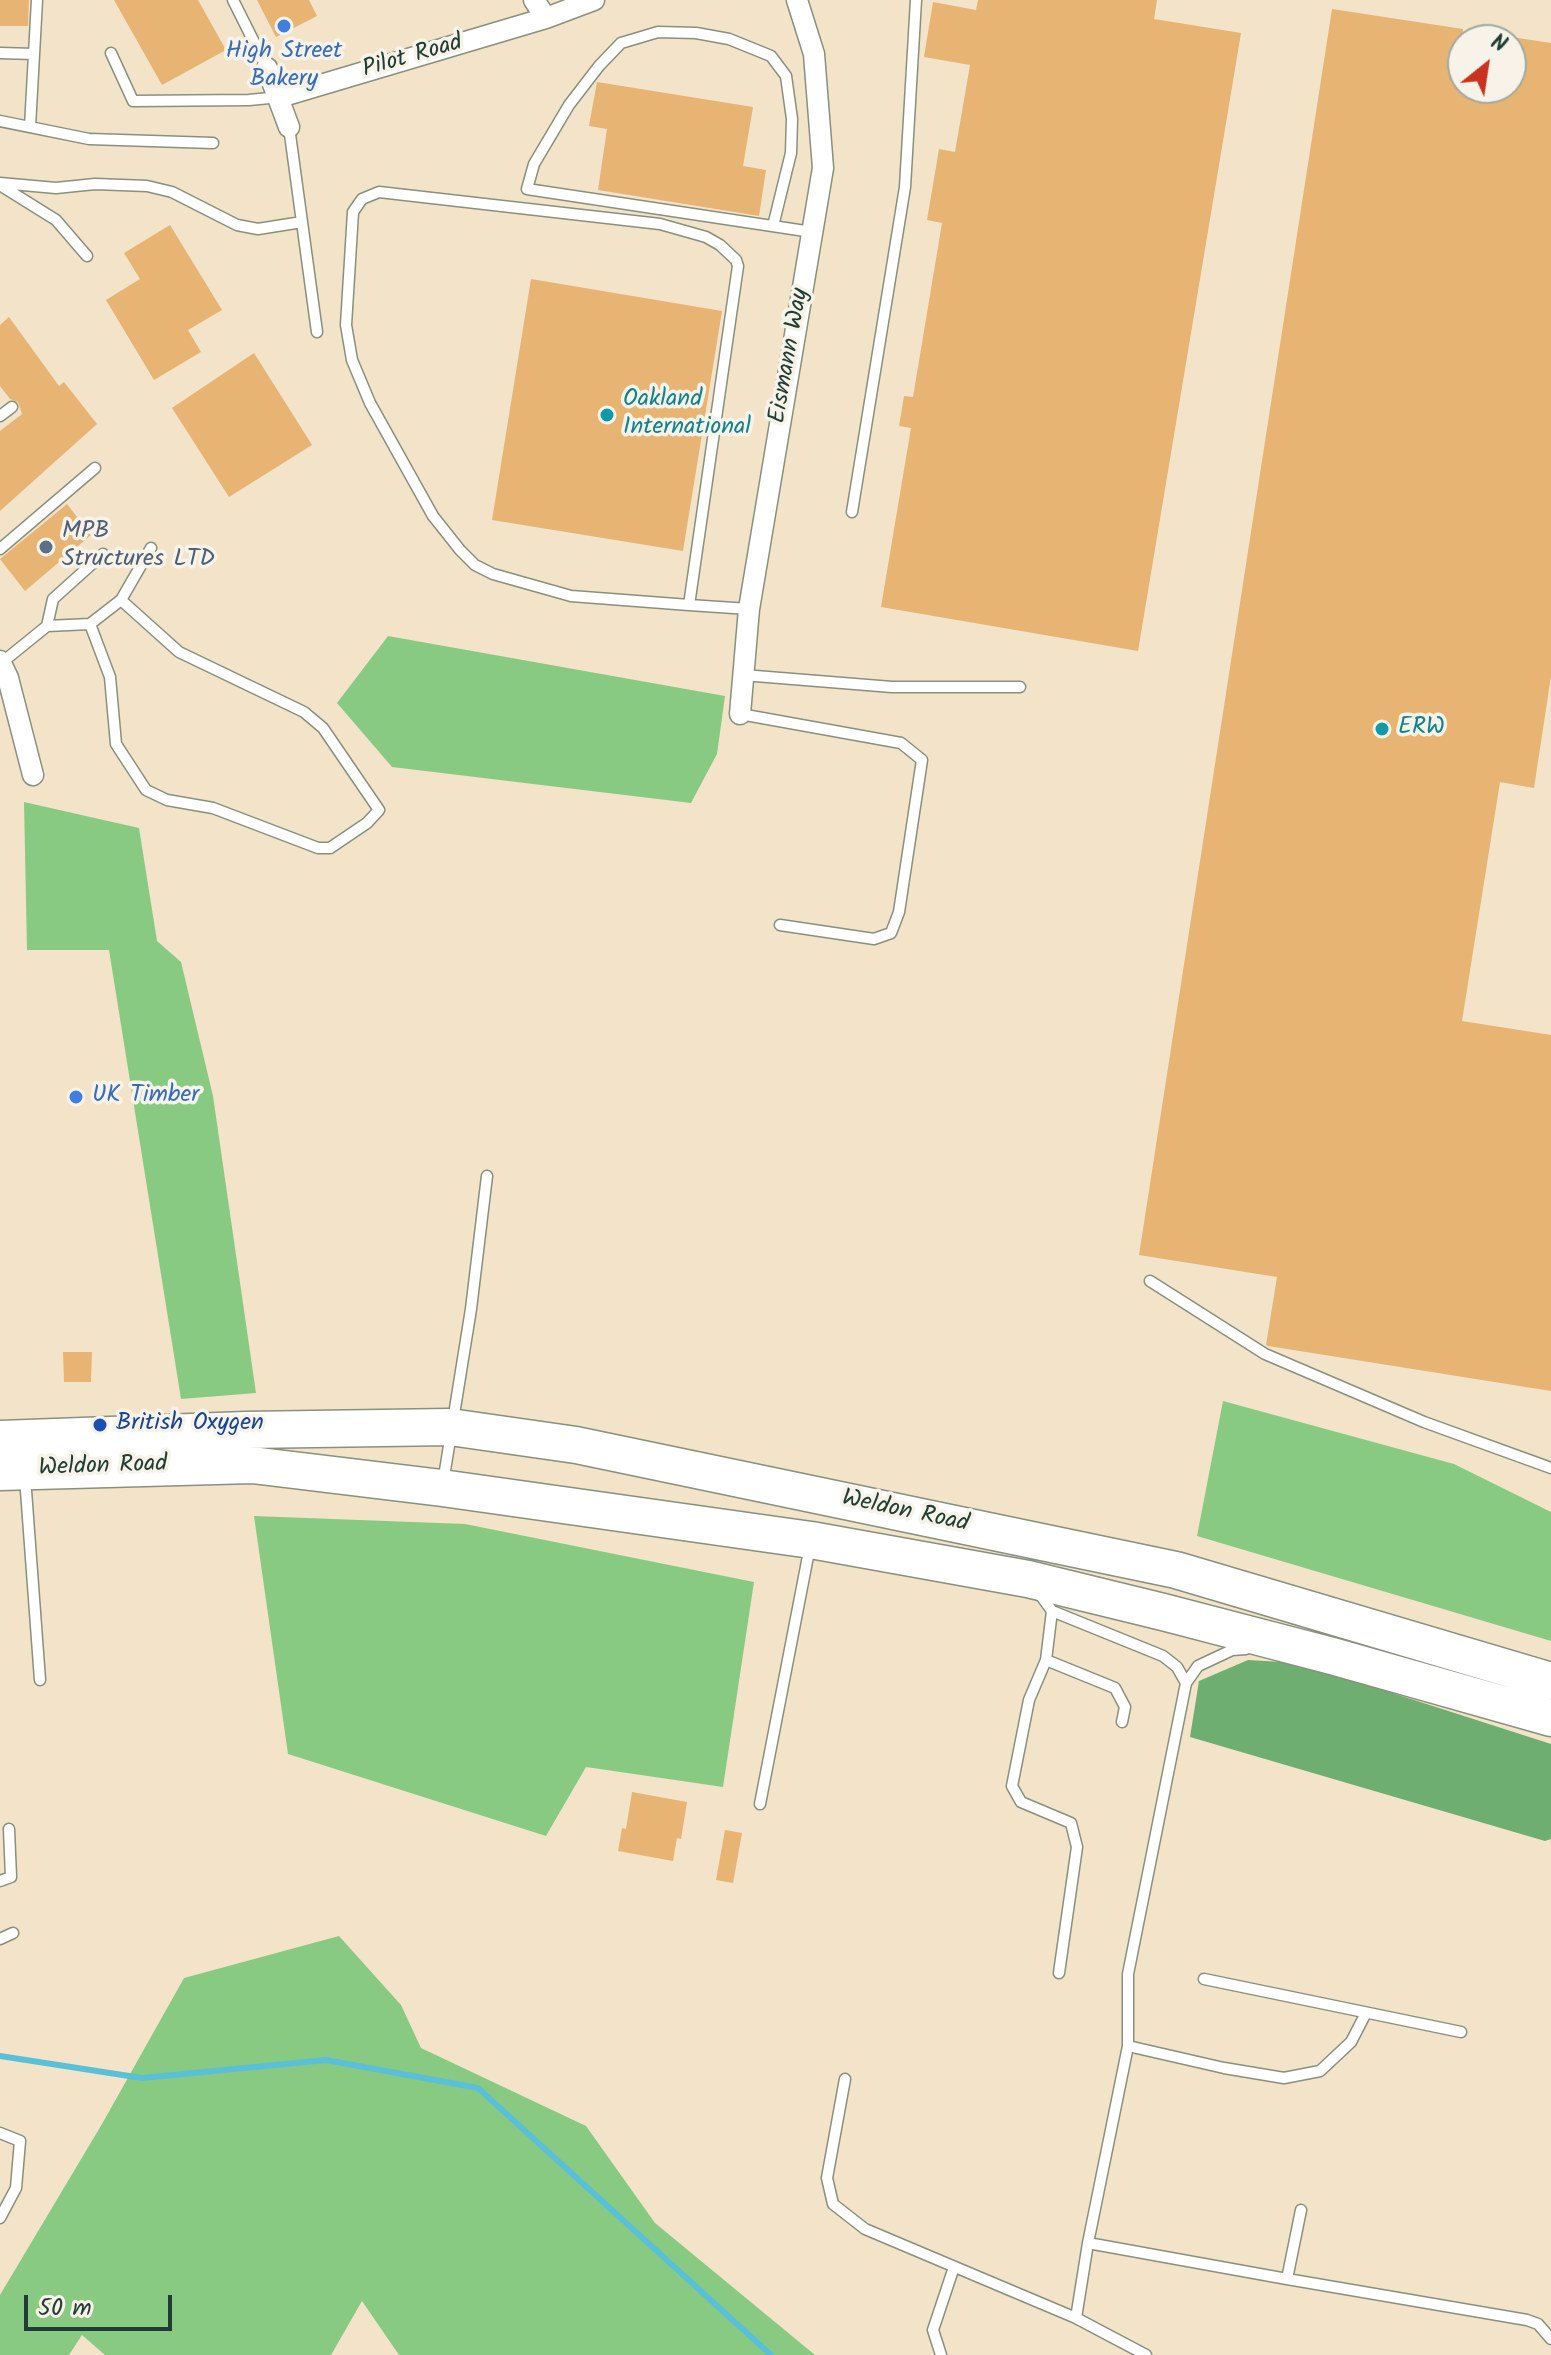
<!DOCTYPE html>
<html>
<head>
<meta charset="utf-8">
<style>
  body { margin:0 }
  #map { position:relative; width:1551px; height:2355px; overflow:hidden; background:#f2e3c9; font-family:Kalam,sans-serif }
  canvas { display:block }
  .north { position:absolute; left:1447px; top:24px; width:80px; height:80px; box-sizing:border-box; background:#f7f3e8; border:2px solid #a1aaa0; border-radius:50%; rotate:30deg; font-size:22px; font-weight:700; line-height:32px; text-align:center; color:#1f3d34 }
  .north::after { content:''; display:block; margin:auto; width:28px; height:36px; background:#c8321e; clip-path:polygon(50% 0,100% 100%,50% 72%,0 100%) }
  .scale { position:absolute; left:24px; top:2295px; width:148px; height:36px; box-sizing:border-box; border:4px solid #1f3d34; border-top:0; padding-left:10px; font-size:24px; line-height:28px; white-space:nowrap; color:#1f3d34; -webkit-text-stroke:6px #f7f3e8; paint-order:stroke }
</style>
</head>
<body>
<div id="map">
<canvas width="1551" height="2355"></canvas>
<div class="north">N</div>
<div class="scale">50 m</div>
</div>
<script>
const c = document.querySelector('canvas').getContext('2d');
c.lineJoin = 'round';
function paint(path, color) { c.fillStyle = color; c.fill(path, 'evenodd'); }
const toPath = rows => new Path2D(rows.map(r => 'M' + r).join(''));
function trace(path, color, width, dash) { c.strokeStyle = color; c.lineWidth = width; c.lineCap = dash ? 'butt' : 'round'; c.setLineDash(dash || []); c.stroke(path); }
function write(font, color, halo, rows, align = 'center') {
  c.font = font + ' Kalam,sans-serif'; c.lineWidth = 7; c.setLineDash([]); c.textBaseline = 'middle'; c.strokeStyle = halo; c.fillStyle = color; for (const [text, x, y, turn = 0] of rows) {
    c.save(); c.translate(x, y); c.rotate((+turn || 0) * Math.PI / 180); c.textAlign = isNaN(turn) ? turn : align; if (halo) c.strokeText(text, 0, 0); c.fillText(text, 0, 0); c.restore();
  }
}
const green = toPath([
  [388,636,725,696,717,754,691,803,392,767,337,703],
  [24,802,139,828,157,941,181,962,213,1096,256,1393,181,1399,109,950,27,950],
  [1223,1401,1454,1464,1551,1512,1551,1641,1197,1536],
  [254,1516,465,1524,754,1582,723,1787,586,1767,546,1836,288,1754],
  [339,1936,401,2005,421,2048,586,2126,655,2223,815,2355,399,2355,362,2301,331,2355,105,2355,82,2335,69,2355,0,2355,0,2295,102,2124,184,1978]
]);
const forest = toPath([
  [1248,1660,1299,1663,1551,1744,1551,1839,1545,1841,1190,1737,1199,1681]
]);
const stream = toPath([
  [0,2056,142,2078,326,2060,478,2088,771,2355]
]);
const building = toPath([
  [0,0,29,0,28,26,0,26],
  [114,0,198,0,226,50,162,85],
  [257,0,309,0,317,16,276,37],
  [978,0,1157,0,1154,19,1241,33,1138,651,881,607,911,428,899,426,904,396,913,397,942,223,927,220,939,149,955,152,970,65,924,57,933,2,976,10],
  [1332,9,1463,29,1463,88,1511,88,1511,37,1551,43,1551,676,1534,788,1500,782,1462,1021,1551,1035,1551,1391,1268,1346,1266,1345,1277,1277,1139,1255],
  [597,82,753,107,743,166,766,170,759,216,598,190,607,129,589,126],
  [170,225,222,310,188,330,201,352,154,380,106,300,140,279,124,253],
  [531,279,722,311,683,551,492,520],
  [9,317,59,386,64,382,97,424,0,511,0,431,22,414,18,402,10,399,0,386,0,325],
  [254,353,312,445,229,497,172,408],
  [67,504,91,535,25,591,0,559],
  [63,1352,92,1352,91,1382,64,1382],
  [632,1792,687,1802,681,1839,677,1838,673,1861,618,1851,622,1828,626,1829],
  [725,1830,742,1833,733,1883,716,1880]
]);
const lane = toPath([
  [233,0,267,68],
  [0,53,34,54],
  [111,53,133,101,249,100,280,97],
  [0,121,89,139,213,143],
  [30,127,37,0],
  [289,127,317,332],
  [0,183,56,188,95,184,147,186,172,192,237,225,258,229,302,222],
  [0,185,56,220,87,256],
  [773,226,791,153,792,119,786,76,771,56,729,39,696,33,658,32,621,43,599,66,569,105,534,164,527,189,812,232],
  [0,416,12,407],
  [852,512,905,187,916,0],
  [0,549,95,468],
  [689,605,738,266,736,260,720,245,706,237,660,224,379,192,362,199,353,212,346,325,352,360,370,403,433,516,460,550,475,565,493,574,571,596,689,605,749,609],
  [90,624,110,677,116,744,146,790,167,800,213,808,318,848,330,848,367,823,379,810,323,728,304,712,179,652,121,600],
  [47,626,53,599,103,554],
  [0,664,47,626,90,624,121,600,151,548],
  [743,675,892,687,1020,687],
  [740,714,901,743,922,760,899,912,891,933,874,939,780,925],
  [1150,1281,1265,1354,1424,1422,1551,1468],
  [25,1477,40,1680],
  [443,1483,471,1309,487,1176],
  [1039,1593,1052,1611,1163,1656,1177,1667,1186,1683],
  [1052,1611,1046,1660,1029,1700,1012,1786,1021,1802,1071,1823,1077,1847,1059,1973],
  [1046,1660,1115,1688,1125,1707,1122,1722],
  [760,1804,810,1546],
  [0,1881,11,1877,9,1829],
  [0,1939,13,1933],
  [1204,1979,1461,2032],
  [1128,2046,1224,2068,1284,2078,1320,2071,1351,2042,1366,2013],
  [845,2079,827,2178,833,2204,865,2229,1076,2318],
  [0,2133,20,2141,16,2188,0,2218],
  [1088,2243,1287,2279,1301,2210],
  [1287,2279,1527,2320,1538,2324,1551,2339],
  [941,2355,933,2330,954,2267],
  [1146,2355,1076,2318,1088,2243,1128,2046,1128,1974,1186,1683,1198,1666,1232,1650,1246,1649]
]);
const street = toPath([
  [534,0,546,18,594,0],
  [267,68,289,127],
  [280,97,546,18],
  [0,661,8,678,33,775],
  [740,714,749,609,823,168,814,54,797,0]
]);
const highway = toPath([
  [0,1439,246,1430,450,1427,576,1445,1176,1570,1551,1681],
  [0,1472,252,1465,442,1488,811,1540,1028,1579,1163,1612,1332,1656,1551,1718]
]);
const markers = [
  [284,26,8,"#3f7fe0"],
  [607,415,8,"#0f9aa8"],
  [46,547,8,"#5c6f8a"],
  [1382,729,8,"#0f9aa8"],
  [76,1097,8,"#3f7fe0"],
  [100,1425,8,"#1a4fb4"]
];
const shopNames = [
  ["High Street",284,53],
  ["Bakery",284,81],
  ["UK Timber",92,1097,"left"]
];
const streetNames = [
  ["Pilot Road",413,58,-16],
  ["Eismann Way",791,356,-80],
  ["Weldon Road",103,1468,-2],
  ["Weldon Road",905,1513,12]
];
const cultureNames = [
  ["Oakland",623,401],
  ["International",623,429],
  ["ERW",1398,729]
];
const serviceNames = [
  ["MPB",62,533],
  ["Structures LTD",62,561]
];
const transitNames = [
  ["British Oxygen",116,1425]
];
paint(green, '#89ca83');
paint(forest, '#6eae71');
trace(stream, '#5ac0d8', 6);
paint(building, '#e7b474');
trace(lane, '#88907e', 13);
trace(street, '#88907e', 23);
trace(highway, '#88907e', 39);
trace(lane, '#fff', 10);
trace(street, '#fff', 20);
trace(highway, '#fff', 36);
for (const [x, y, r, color] of markers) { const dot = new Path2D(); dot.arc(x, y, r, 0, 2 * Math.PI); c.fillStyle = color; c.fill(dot); trace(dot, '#f7f3e8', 3); }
write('24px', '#366cbe', '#f7f3e8', shopNames);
write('24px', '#1f3d34', '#f7f3e8', streetNames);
write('24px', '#0d838f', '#f7f3e8', cultureNames, 'left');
write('24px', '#4e5e75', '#f7f3e8', serviceNames, 'left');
write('24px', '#164399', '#f7f3e8', transitNames, 'left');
</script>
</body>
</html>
